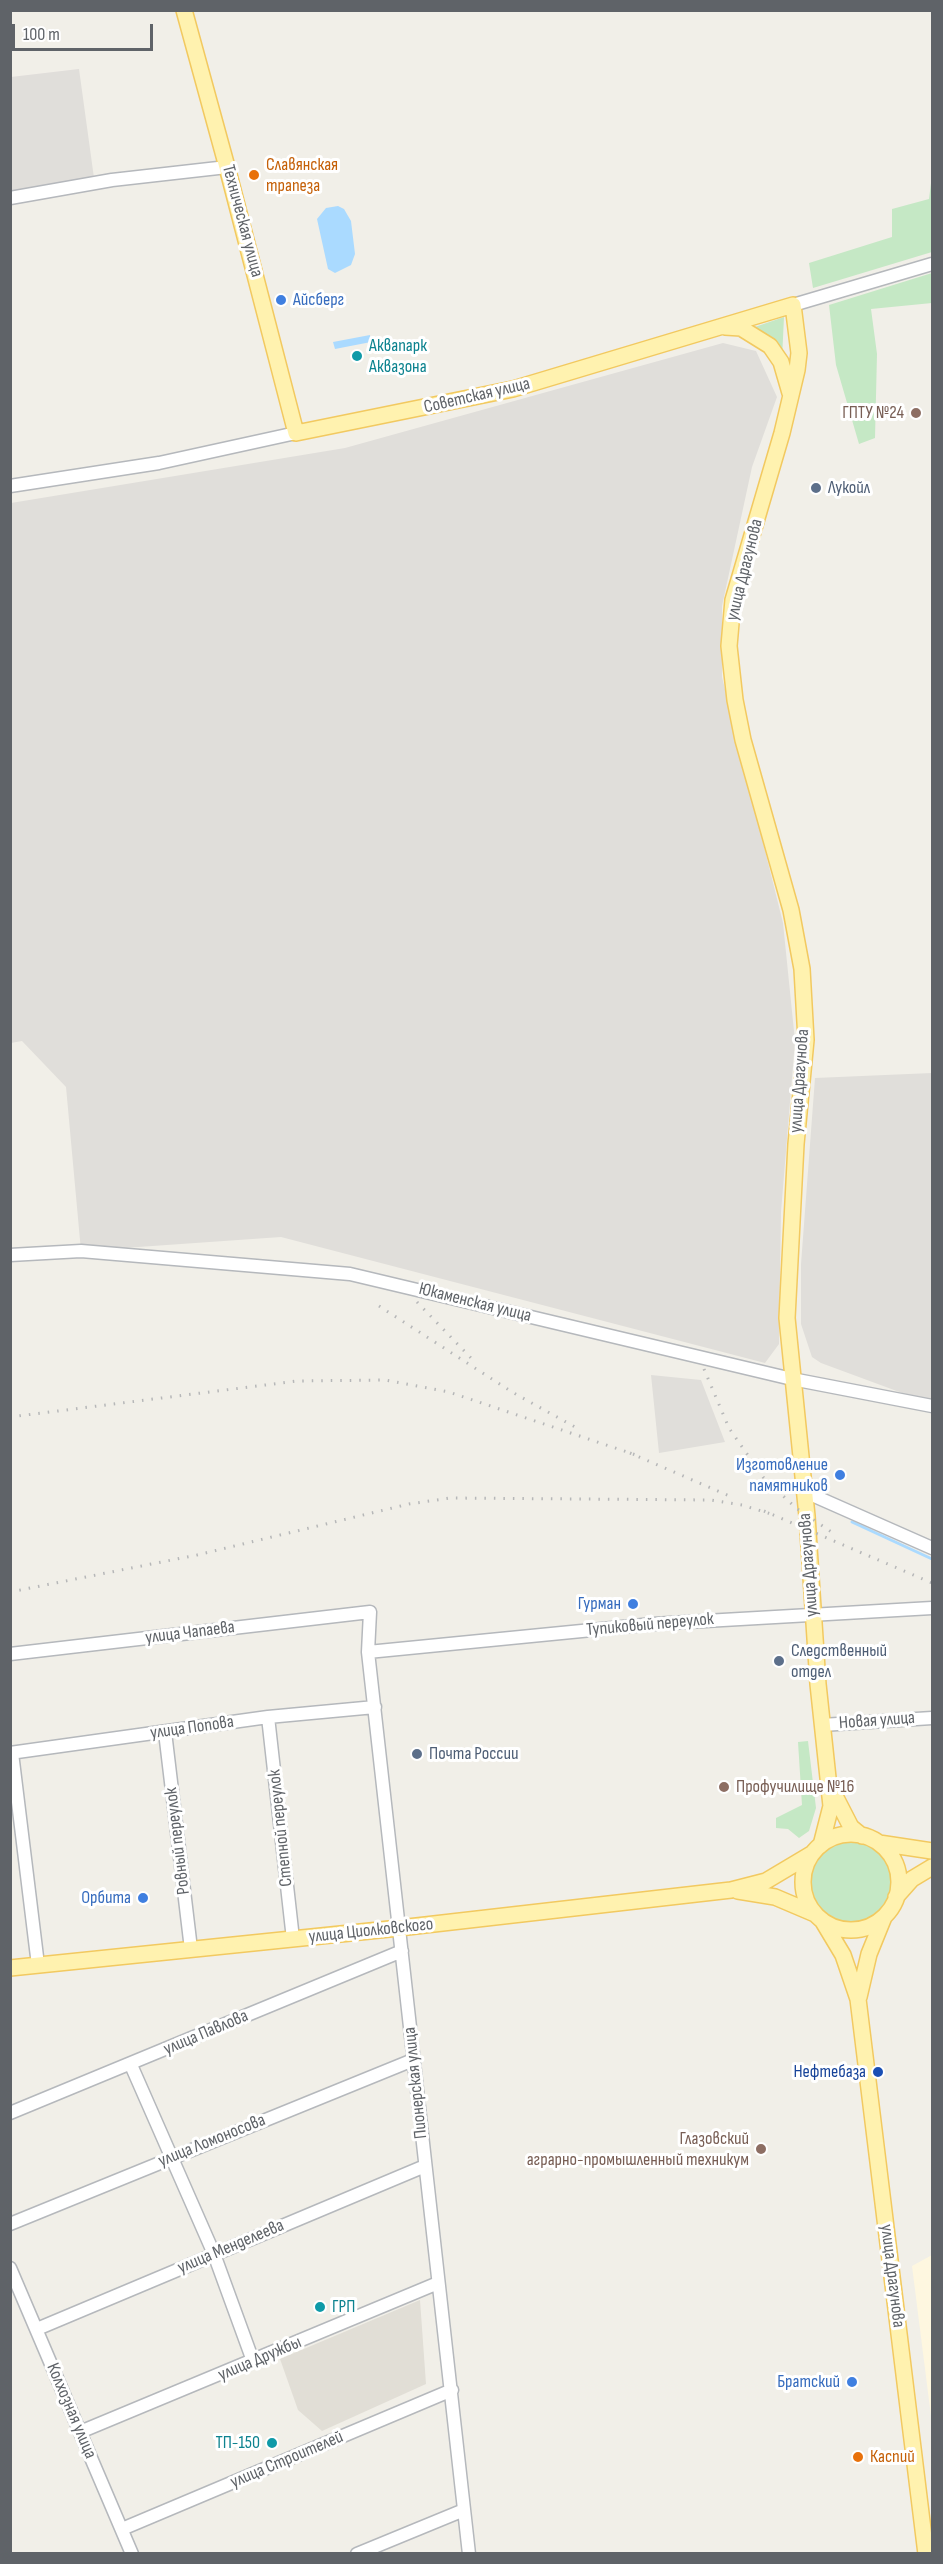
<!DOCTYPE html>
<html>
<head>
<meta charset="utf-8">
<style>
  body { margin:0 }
  #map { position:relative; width:943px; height:2564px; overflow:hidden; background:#f1efe8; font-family:"Sofia Sans Condensed",sans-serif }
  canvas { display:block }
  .frame { position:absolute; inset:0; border:12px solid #5f6368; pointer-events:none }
  .scale { position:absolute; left:12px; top:24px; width:141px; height:27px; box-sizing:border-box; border:3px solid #5f6368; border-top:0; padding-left:8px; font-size:18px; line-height:21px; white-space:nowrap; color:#5f6368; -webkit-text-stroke:4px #fff; paint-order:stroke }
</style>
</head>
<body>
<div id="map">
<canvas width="943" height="2564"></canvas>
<div class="frame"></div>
<div class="scale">100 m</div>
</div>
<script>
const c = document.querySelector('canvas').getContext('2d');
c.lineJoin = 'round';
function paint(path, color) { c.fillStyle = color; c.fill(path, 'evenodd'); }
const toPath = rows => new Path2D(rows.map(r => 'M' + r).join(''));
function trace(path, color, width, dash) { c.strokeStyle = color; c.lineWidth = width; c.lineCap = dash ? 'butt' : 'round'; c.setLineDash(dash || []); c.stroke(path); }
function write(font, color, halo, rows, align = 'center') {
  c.font = font + ' "Sofia Sans Condensed",sans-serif'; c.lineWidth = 6; c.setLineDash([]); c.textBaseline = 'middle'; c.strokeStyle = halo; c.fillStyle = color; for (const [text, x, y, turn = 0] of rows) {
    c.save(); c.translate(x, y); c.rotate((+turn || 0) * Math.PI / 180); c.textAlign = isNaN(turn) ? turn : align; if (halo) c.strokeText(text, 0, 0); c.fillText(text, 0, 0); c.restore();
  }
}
const commercial = toPath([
  [932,2255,932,2424,912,2266]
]);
const industrial = toPath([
  [79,69,94,178,11,192,11,77],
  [723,343,756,351,777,397,752,467,722,606,722,677,783,923,795,1041,781,1212,779,1344,765,1363,281,1237,81,1251,66,1087,22,1041,11,1043,11,503,345,448],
  [932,1073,932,1401,913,1397,821,1363,812,1357,801,1324,801,1264,815,1078],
  [651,1375,701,1380,725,1442,659,1453]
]);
const education = toPath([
  [420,2300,426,2384,322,2431,298,2410,280,2359]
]);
const green = toPath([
  [932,175,932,252,813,288,809,263,892,237,892,209,929,199],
  [932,273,932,303,871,309,877,354,875,438,859,444,836,365,829,305],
  [784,317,782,359,752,328],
  [808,1741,816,1808,809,1831,799,1838,788,1829,776,1828,776,1818,802,1805,798,1742],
  '811 1883a41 41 0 1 1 82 0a41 41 0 1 1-82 0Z'
]);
const water = toPath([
  [338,206,344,209,351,221,355,254,351,265,335,273,328,269,317,219,326,208],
  [370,335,371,342,335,349,333,342]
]);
const stream = toPath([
  [852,1522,932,1559]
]);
const minor = toPath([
  [10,198,112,180,227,167],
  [793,305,932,264],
  [10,486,159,463,296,433],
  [10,1255,81,1251,350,1274,792,1379,932,1406],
  [803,1491,932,1548],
  [368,1652,653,1624,932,1608],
  [10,1654,370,1612,368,1652,469,2554],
  [268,1717,293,1939],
  [822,1725,932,1718],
  [165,1732,191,1949],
  [10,1753,268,1717,375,1707],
  [12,1753,38,1965],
  [131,2065,214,2254,253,2361],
  [10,2113,402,1951],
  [10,2224,413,2060],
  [10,2268,132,2554],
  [37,2329,425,2166],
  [80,2432,438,2283],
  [122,2529,452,2390],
  [357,2554,464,2510]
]);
const major = toPath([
  [184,10,227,167,296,433,513,389,793,305,799,353,797,370,782,433,733,600,729,646,735,700,743,740,791,910,802,969,806,1040,796,1144,787,1318,807,1516,818,1684,831,1806,821,1845],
  [725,327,741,328,770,346,781,362,790,393],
  [833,1792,851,1827,862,1836],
  '803 1882a48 48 0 1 1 96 0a48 48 0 1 1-96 0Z',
  [879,1843,932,1851],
  [738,1891,775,1897,815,1914],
  [896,1897,912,1879,932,1867],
  [822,1920,843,1955,858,1999,926,2554],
  [10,1968,399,1928,731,1890,766,1881,813,1853],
  [859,1997,869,1954,884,1917]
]);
const rail = toPath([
  [417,1302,471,1358],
  [379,1306,512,1392,575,1427],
  [704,1369,729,1428,763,1477,796,1508,836,1535],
  [10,1417,297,1381,385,1380,449,1392,636,1455],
  [630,1453,734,1498],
  [764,1511,932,1583],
  [10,1592,197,1555,409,1504,450,1498,711,1500,742,1505,771,1514]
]);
const markers = [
  [254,175,6,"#e8710a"],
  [281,300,6,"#3f7fe0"],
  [357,356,6,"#0f9aa8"],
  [916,413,6,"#8d6e63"],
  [816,488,6,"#5c6f8a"],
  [840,1475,6,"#3f7fe0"],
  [633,1604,6,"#3f7fe0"],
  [779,1661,6,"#5c6f8a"],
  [417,1754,6,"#5c6f8a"],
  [724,1787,6,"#8d6e63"],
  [143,1898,6,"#3f7fe0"],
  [878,2072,6,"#1a4fb4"],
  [761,2149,6,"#8d6e63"],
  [320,2307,6,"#0f9aa8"],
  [852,2382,6,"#3f7fe0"],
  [272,2443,6,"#0f9aa8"],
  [858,2457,6,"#e8710a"]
];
const foodNames = [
  ["Славянская",266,165],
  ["трапеза",266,186],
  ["Каспий",870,2457]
];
const streetNames = [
  ["Техническая улица",242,221,75],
  ["Советская улица",477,396,-13],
  ["улица Драгунова",745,570,-76],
  ["улица Драгунова",800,1081,-86],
  ["Юкаменская улица",475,1303,14],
  ["улица Драгунова",809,1565,-94],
  ["Тупиковый переулок",650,1625,-5],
  ["улица Чапаева",190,1633,-7],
  ["Новая улица",877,1721,-4],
  ["улица Попова",192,1728,-8],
  ["Степной переулок",281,1828,-96],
  ["Ровный переулок",178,1841,-97],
  ["улица Циолковского",371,1931,-6],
  ["улица Павлова",206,2033,-23],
  ["Пионерская улица",416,2083,-96],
  ["улица Ломоносова",212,2141,-22],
  ["улица Менделеева",231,2247,-23],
  ["улица Драгунова",892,2276,83],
  ["улица Дружбы",260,2359,-23],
  ["Колхозная улица",71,2411,67],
  ["улица Строителей",287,2460,-23]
];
const shopNames = [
  ["Айсберг",293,300,"left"],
  ["Изготовление",828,1465],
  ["памятников",828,1486],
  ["Гурман",621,1604],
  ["Орбита",131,1898],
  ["Братский",840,2382]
];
const cultureNames = [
  ["Аквапарк",369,346],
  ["Аквазона",369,367],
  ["ГРП",332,2307],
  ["ТП-150",260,2443,"right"]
];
const educationNames = [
  ["ГПТУ №24",904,413],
  ["Профучилище №16",736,1787,"left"],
  ["Глазовский",749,2139],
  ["аграрно-промышленный техникум",749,2160]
];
const serviceNames = [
  ["Лукойл",828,488],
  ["Следственный",791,1651],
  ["отдел",791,1672],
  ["Почта России",429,1754]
];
const transitNames = [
  ["Нефтебаза",866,2072]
];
paint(commercial, '#fef7e0');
paint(industrial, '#e0deda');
paint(education, '#e1ded6');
paint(green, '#c5e8c5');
paint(water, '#aadaff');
trace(stream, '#aadaff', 3);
trace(minor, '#b5b8bc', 15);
trace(major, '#f2c960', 18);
trace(minor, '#fff', 12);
trace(major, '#fff2af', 15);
trace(rail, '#b6b7b8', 3, [1.5, 8]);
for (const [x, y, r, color] of markers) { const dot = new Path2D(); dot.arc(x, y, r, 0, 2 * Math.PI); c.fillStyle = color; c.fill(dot); trace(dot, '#fff', 2); }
write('18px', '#c56008', '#fff', foodNames, 'left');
write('18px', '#5f6368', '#fff', streetNames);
write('18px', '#366cbe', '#fff', shopNames, 'right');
write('18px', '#0d838f', '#fff', cultureNames, 'left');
write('18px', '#785e54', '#fff', educationNames, 'right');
write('18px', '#4e5e75', '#fff', serviceNames, 'left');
write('18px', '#164399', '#fff', transitNames, 'right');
</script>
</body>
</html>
